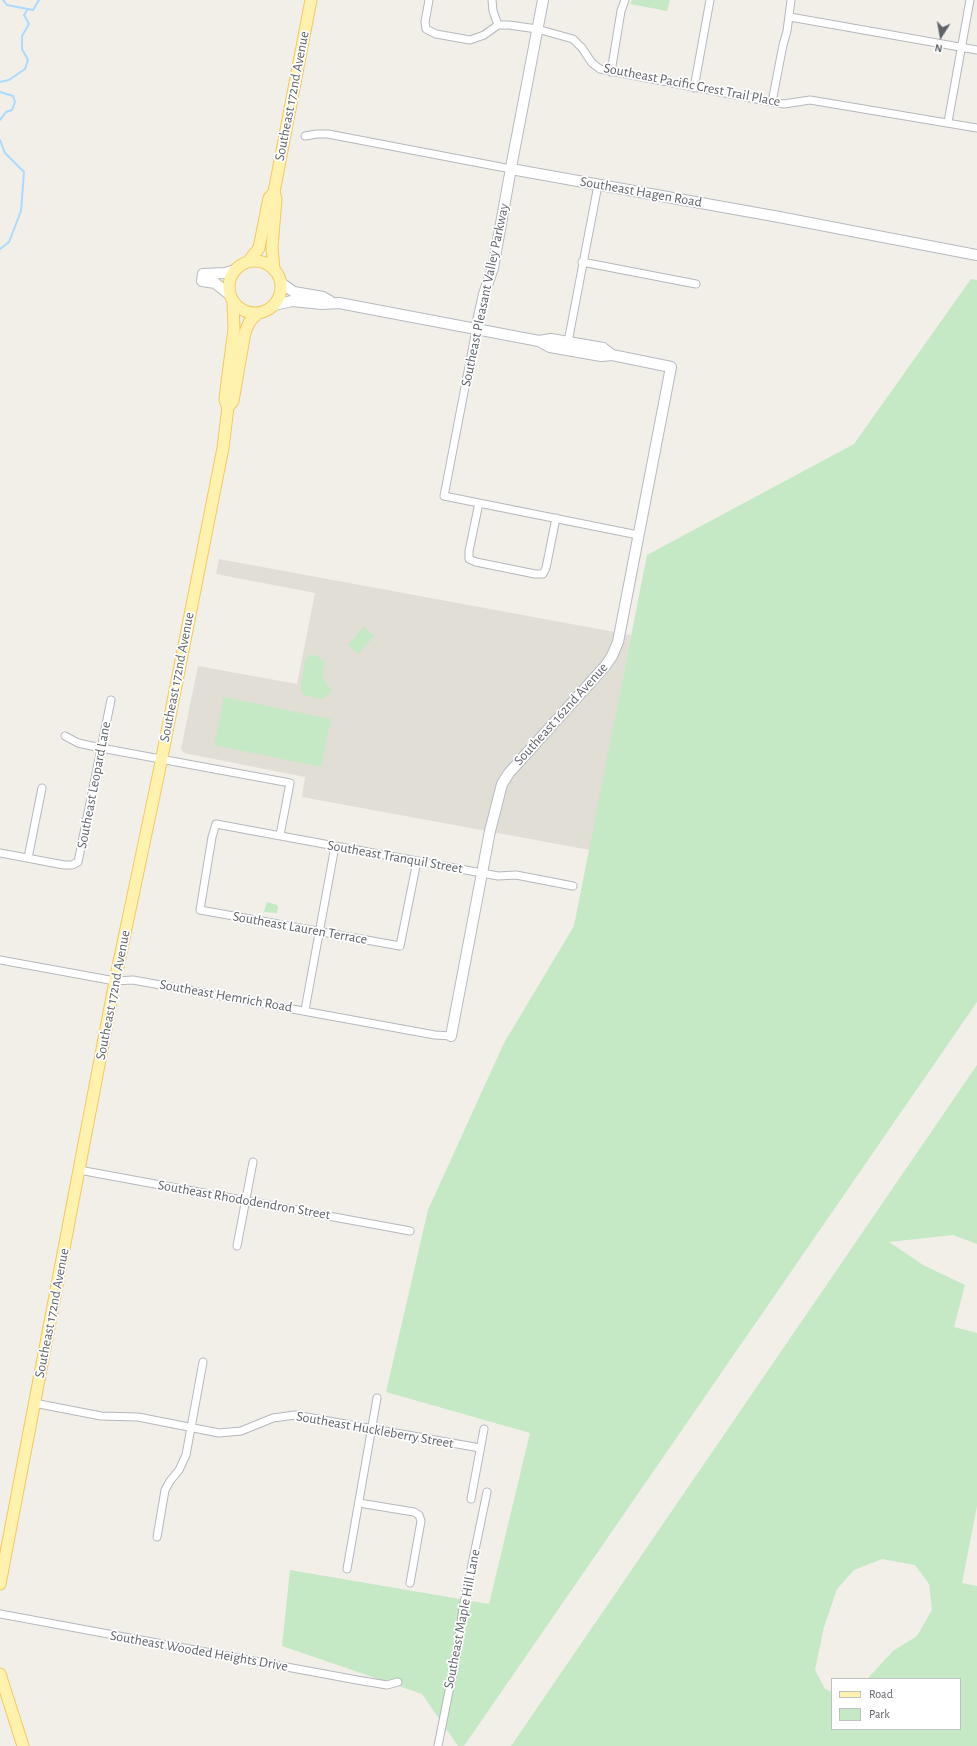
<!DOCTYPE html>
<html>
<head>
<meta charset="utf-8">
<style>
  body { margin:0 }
  #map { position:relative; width:977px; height:1746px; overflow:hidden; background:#f1efe8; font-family:"Alegreya Sans",sans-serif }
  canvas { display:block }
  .legend { position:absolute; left:831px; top:1678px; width:130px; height:52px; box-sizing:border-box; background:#fff; border:1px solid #bfc1c3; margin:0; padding:5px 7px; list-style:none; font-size:12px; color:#5f6368 }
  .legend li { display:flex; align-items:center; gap:8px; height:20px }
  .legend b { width:20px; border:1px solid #bfc1c3 }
  .north { position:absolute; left:921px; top:16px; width:40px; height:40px; -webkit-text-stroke:3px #fff; paint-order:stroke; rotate:191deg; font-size:11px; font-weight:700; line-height:16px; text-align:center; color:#5f6368 }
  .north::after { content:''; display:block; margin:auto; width:14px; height:18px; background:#5f6368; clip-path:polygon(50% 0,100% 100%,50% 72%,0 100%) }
</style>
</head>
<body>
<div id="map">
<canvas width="977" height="1746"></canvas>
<ul class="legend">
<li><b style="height:5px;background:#fff2af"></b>Road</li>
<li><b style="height:11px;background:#c5e8c5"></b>Park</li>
</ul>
<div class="north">N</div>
</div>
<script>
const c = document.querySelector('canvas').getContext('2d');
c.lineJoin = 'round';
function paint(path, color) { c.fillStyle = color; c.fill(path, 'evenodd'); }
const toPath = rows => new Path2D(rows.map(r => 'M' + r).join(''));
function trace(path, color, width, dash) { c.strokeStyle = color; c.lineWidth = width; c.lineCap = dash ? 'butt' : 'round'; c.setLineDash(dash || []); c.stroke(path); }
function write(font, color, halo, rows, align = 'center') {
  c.font = font + ' "Alegreya Sans",sans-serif'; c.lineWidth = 3.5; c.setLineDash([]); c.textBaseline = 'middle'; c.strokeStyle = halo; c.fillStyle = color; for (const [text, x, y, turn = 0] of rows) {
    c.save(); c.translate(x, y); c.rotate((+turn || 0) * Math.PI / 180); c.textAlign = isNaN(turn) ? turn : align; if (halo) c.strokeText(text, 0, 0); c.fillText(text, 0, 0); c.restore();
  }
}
const education = toPath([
  [219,559,631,635,590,850,302,797,305,777,184,753,181,749,198,666,297,684,315,593,216,574]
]);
const green = toPath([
  [632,0,670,0,667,11,630,4],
  [971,279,977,280,977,1002,464,1746,458,1746,422,1694,282,1646,290,1570,489,1604,530,1433,386,1392,428,1210,504,1043,574,926,647,555,854,444],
  [364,627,374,636,358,654,348,645],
  [313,655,318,656,325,663,323,671,323,678,327,685,332,690,328,695,321,699,304,695,300,689,305,660,308,656],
  [224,697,331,719,321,767,214,745],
  [267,902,277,905,278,907,277,913,264,912],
  [977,1065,977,1244,953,1235,889,1242,923,1265,965,1285,954,1327,977,1333,977,1506,962,1583,977,1586,977,1746,511,1746],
  [882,1559,915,1565,929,1584,932,1610,917,1636,893,1651,867,1679,960,1679,960,1729,832,1729,832,1692,825,1689,815,1670,824,1627,837,1589,854,1570]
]);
const stream = toPath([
  [3,0,7,5,33,10,39,0],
  [0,82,9,80,25,69,28,60,22,49,22,36,29,24,24,15,28,9],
  [0,92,13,96,15,102,12,110,6,112,0,120],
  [0,140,5,153,24,172,21,211,9,242,0,249]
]);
const street = toPath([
  [429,0,425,22,426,29,436,34,470,40,484,35,498,25,509,25,537,29,573,39,582,48,592,63,600,69,772,102,784,104,810,100,977,128],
  [492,0,493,11,498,25],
  [790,17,977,50],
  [611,72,621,11,625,0],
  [694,88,710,0],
  [772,102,783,45,787,31,791,0],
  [948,122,970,0],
  [305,136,317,134,328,134,511,169],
  [582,262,696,284],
  [476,330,444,496,638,535],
  [568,342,598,185],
  [479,503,469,551,469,559,476,562,535,574,543,574,546,568,556,518],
  [65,736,78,743,101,748,290,783,280,835],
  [0,853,64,865,72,865,78,862,111,700],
  [28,858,42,788],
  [417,861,400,946,200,910,212,837,216,824,335,846,417,861,498,876,516,875,573,886],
  [0,960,115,981,133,980,435,1035,451,1036],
  [305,1010,335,846],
  [79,1170,410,1231],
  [237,1246,253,1162],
  [34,1403,101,1416,138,1417,219,1433,241,1431,273,1418,295,1415,480,1448],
  [471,1499,484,1429],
  [359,1503,414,1512,419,1515,421,1521,410,1583],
  [157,1537,165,1490,170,1481,179,1470,186,1455,203,1362],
  [347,1569,377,1398],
  [0,1614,357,1680,387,1685,398,1682],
  [438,1746,457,1651,463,1608,487,1492]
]);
const secondary = toPath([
  [511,169,779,217,977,255],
  [281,283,294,292,323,297,330,301],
  [229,294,215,283,202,281,203,274,225,273,235,270],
  [274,305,292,301,322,304,339,303,539,341,550,347,601,356,612,355,671,367,618,642,612,656,606,665,509,773,502,784,490,831,451,1036],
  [476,330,484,294,493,268,513,157,543,0],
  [539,341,551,339,603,348,612,355]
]);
const primary = toPath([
  [274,192,276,199,272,247,274,270],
  '229 287a26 26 0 1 1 52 0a26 26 0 1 1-52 0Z',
  [248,262,259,248,269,198,274,192,311,0],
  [228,407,233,401,245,332,250,321,257,314],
  [0,1584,115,981,159,772,223,448,228,407,225,400,227,382,234,329,233,302],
  [0,1674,23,1746]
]);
const streetNames = [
  ["Southeast Pacific Crest Trail Place",692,85,11],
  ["Southeast 172nd Avenue",292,96,-79],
  ["Southeast Hagen Road",641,192,10],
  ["Southeast Pleasant Valley Parkway",485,295,-78],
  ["Southeast 172nd Avenue",177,677,-79],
  ["Southeast 162nd Avenue",561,714,-48],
  ["Southeast Leopard Lane",94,785,-79],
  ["Southeast Tranquil Street",395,857,10],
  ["Southeast Lauren Terrace",300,928,10],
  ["Southeast 172nd Avenue",113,995,-79],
  ["Southeast Hemrich Road",226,996,10],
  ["Southeast Rhododendron Street",244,1200,10],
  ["Southeast 172nd Avenue",52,1313,-79],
  ["Southeast Huckleberry Street",375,1430,10],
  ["Southeast Maple Hill Lane",462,1619,-79],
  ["Southeast Wooded Heights Drive",199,1651,10]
];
paint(education, '#e1ded6');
paint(green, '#c5e8c5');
trace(stream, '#aadaff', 2);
trace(street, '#b5b8bc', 9);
trace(secondary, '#b6babf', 12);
trace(primary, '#f2c960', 13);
trace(street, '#fff', 7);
trace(secondary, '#fff', 10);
trace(primary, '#fff2af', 11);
write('14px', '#5f6368', '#fff', streetNames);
</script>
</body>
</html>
